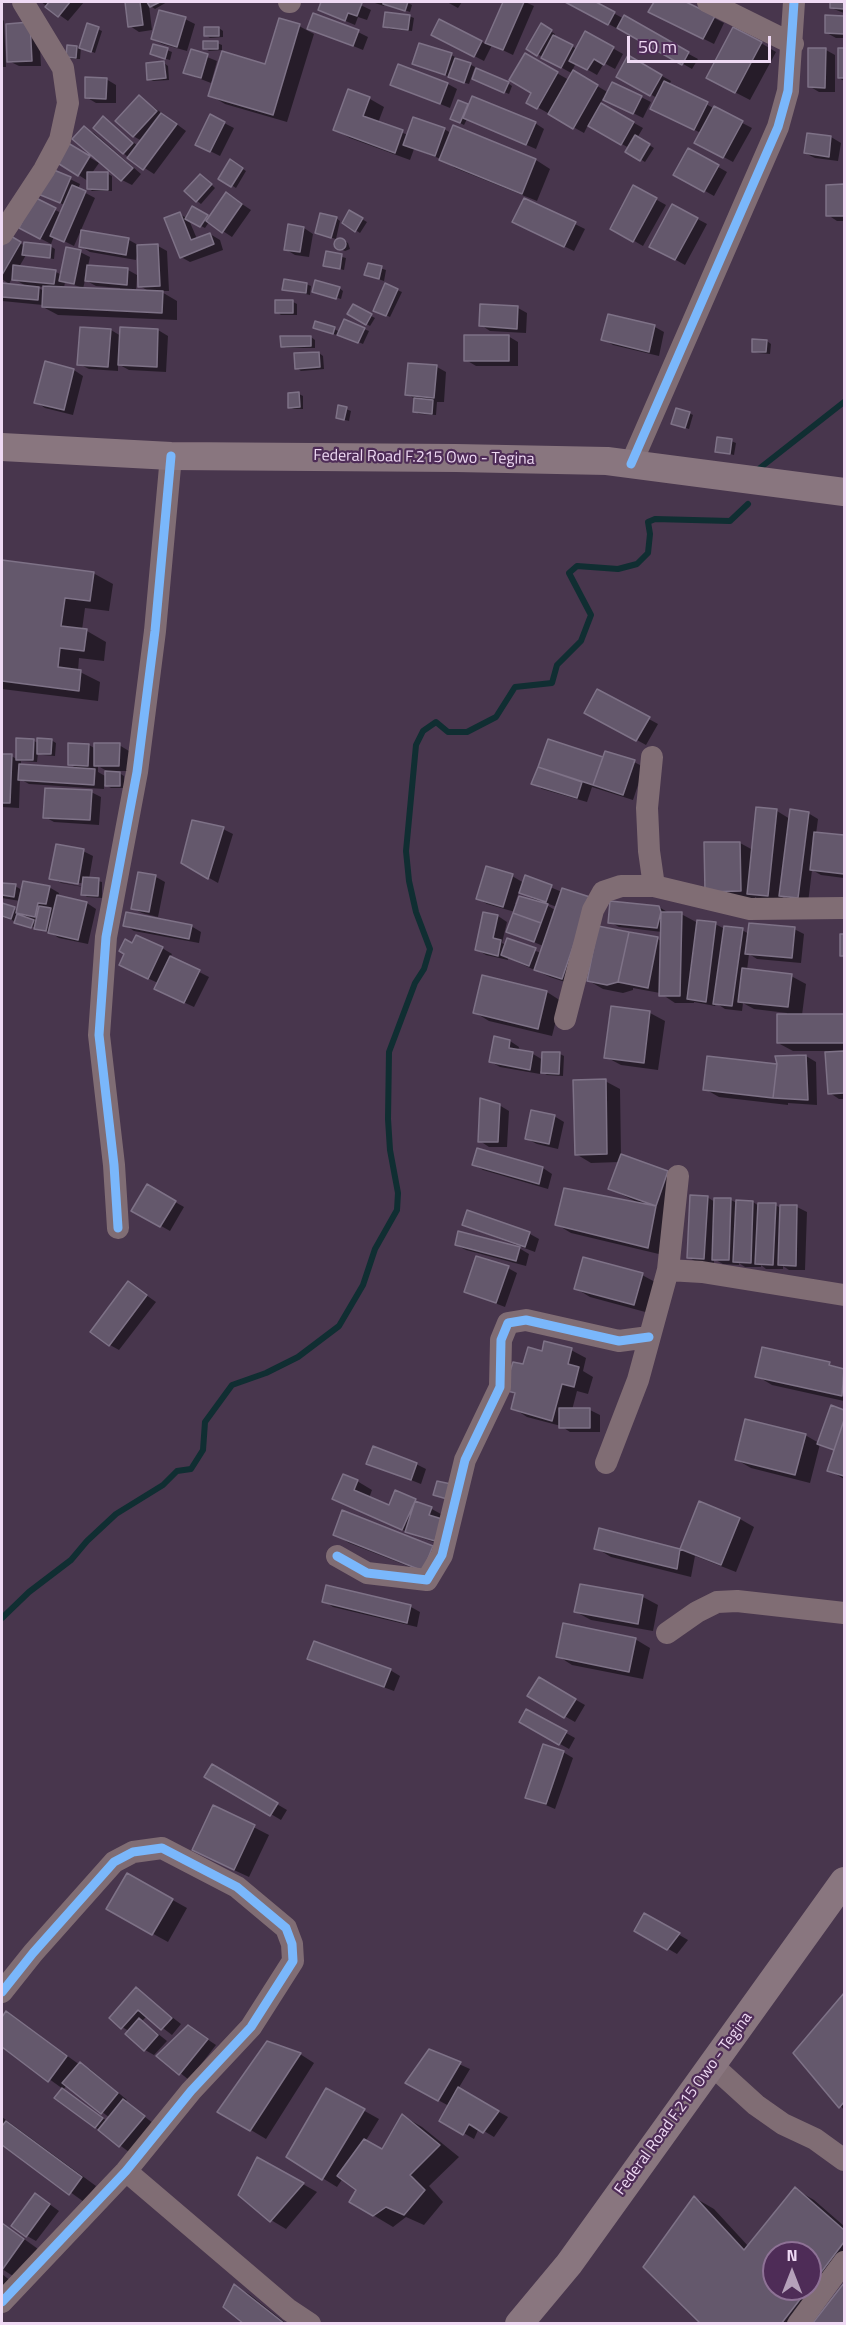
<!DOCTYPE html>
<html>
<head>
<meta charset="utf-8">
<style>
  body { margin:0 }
  #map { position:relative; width:846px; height:2325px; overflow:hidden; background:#48364d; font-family:"Titillium Web",sans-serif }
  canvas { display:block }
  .frame { position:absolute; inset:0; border:3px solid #efdaf4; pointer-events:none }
  .north { position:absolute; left:762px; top:2241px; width:60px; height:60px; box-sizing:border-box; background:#4e2c57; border:2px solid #8e7296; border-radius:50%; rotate:0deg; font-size:16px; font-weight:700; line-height:24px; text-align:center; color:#efdaf4 }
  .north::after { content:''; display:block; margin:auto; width:21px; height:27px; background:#b5a1ba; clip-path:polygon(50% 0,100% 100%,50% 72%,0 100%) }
  .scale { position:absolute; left:627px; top:36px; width:144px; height:27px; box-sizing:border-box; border:3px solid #efdaf4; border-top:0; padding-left:8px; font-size:18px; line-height:21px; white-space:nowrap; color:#efdaf4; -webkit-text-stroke:4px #4e2c57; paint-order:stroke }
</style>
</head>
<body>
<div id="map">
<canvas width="846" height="2325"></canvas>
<div class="frame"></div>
<div class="north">N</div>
<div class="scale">50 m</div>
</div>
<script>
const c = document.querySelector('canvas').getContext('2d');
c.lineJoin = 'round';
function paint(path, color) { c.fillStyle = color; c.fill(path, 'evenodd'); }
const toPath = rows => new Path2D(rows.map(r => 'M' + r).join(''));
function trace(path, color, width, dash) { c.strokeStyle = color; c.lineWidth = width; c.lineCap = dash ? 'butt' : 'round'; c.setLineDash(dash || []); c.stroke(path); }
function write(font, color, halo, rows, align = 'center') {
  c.font = font + ' "Titillium Web",sans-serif'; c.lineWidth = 4.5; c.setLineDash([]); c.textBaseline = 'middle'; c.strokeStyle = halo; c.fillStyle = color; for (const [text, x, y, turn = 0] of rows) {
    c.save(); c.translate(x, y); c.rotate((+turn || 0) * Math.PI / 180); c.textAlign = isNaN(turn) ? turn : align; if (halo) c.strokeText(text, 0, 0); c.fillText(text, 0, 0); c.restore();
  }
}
const shadow = toPath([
  [41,2,84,2,68,21],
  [126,2,167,2,155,9,149,5,152,30,139,32,130,26],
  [323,2,354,2,371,10,367,20,358,17,355,25,320,10],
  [372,2,406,2,412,5,410,12,385,3,384,6],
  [447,2,462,2,458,8],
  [504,2,525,2,534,6,513,55,492,45,484,61,443,40,440,21,486,44],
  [567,2,593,2,698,59,692,69,619,27,618,29],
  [655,2,682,2,724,23,714,44,650,12],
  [831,2,844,2,844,13,831,8],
  [409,16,414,18,412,31,389,29,385,26],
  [827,17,844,17,844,38,836,38,827,33],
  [2,19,4,21,6,67,2,67],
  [185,19,195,24,187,51,162,44,152,39],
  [7,25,39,30,41,66,19,66,9,61],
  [88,25,102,31,95,53,81,47,80,59,72,59,67,56,77,47,80,49],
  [541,25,555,34,554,37,577,49,586,33,623,54,615,69,604,63,597,75,576,63,572,71,609,93,641,97,651,102,643,118,603,98,600,104,643,128,637,138,654,148,645,162,627,151,629,148,588,125,584,133,528,102,533,92,525,55,569,80,573,74,528,49],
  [299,26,314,34,287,122,225,104,210,95,266,66],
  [219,28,223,31,223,37,210,38,205,35],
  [309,28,358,32,368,37,363,50],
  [217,43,222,45,222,50,209,51,205,48],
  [761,43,776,52,750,100,723,86],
  [154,45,172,52,170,60,156,56],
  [826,50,835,55,835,92,819,92,809,86],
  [839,50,844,50,844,81,839,78],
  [192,51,217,61,211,83,185,73],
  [451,55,475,67,469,84,450,78,439,70,437,73,442,75,414,64],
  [628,57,671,81,669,85,752,128,733,162,696,142,701,133,662,114,657,98,618,76],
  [164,63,168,66,169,80,153,81,149,79],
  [106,79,116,85,116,103,96,103,86,97],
  [478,81,508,83,512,86,509,94],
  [392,84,448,84,457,89,450,108],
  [349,91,370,99,384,107,378,123,408,135,444,129,451,133,454,127,536,160,550,169,537,201,455,168,441,159,414,149,410,160,350,138,335,130],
  [140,97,186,131,154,174,129,158,95,127,103,118,138,146,142,141,133,136],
  [459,102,469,107,535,123,544,129,536,149,467,119,464,125,456,121],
  [224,123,234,128,220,156,206,149],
  [84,128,94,133,141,174,132,185,122,180,74,139],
  [808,134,831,137,841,143,838,161,815,158,805,153],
  [69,145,99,163,92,173,108,174,112,176,112,191,92,191,88,188,88,181,58,162],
  [689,150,727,172,714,196,675,174],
  [230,161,246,171,236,188,220,178],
  [50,169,80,184,78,189,95,198,74,246,54,236,51,244,30,233,35,199,61,213,65,205,49,199],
  [204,178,215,188,201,204,197,201],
  [827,186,844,186,844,221,837,221,828,215],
  [634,187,666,205,643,246,612,228],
  [236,200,251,210,232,237,209,222,205,228,189,220,197,239,210,234,220,240,223,250,190,262,181,257,179,214,187,218,192,208,210,218],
  [673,206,707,224,685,265,651,246],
  [350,212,367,222,360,233,344,223],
  [336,218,340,221,336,239,316,233],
  [575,224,585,229,574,251,524,227],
  [289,226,304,228,313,234,309,257,295,255,285,249],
  [9,237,25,246,50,246,55,249,54,259,26,255,19,267,56,272,62,275,80,252,90,257,88,266,128,270,137,275,136,291,150,292,140,286,138,252,136,260,90,252,80,246,129,240,138,245,158,246,167,251,169,291,160,291,177,301,177,320,58,315,43,307,43,305,2,301,2,285,28,287,12,278,9,284,2,279,2,249],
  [85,280,96,286,120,288,120,291,83,289],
  [65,282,80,287,79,289,64,288],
  [35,286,44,287,44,291],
  [341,239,348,243,350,249,345,251,337,247,336,242],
  [327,253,346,258,344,270,325,265],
  [369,265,386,270,384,281,366,275],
  [306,284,311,286,310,295,284,289],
  [339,288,343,291,341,299,316,291],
  [397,290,402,292,390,317,379,312],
  [293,302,297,304,297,315,281,315,277,312],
  [353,306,375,318,370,326,349,314],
  [518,308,527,313,526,333,490,331,481,325],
  [609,316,655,327,664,332,659,356,613,345,603,339],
  [319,329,334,329,340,332,364,329,369,331,363,344,338,333,337,335],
  [111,330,121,336,158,330,168,336,166,372,129,370,118,364,118,371,89,369,79,364],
  [508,336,518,342,518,366,476,366,466,360],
  [311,337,315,340,315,348,286,348,282,346],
  [767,341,771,344,770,354,758,353,753,351],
  [319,353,323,356,324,369,301,371,297,368],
  [437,367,446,372,444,402,437,402,436,415,419,414,414,411,415,399,407,394],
  [74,370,83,376,73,415,45,408,36,402],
  [299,394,303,396,303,409,294,409,289,407],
  [346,409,351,411,349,421,337,418],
  [689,413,693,415,689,429,677,425],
  [731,441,736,443,734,455,717,451],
  [2,561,93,573,113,584,109,611,85,608,82,630,87,631,106,642,104,661,79,658,78,671,100,682,98,701,2,689],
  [598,691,658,724,646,745,586,712],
  [51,740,56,743,55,756,43,755,38,753,37,762,21,761,21,766,78,769,69,764,70,745,89,745,96,749,119,745,129,751,128,771,116,771,124,776,124,788,111,788,104,784,104,789,29,784,20,779,19,808,2,807,2,755,11,756,17,759,34,741,38,743],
  [98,766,107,771,107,777,98,772],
  [604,759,634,762,644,767,633,800,592,787,587,802,542,789,533,783,540,767],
  [91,792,101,797,99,825,54,822,45,817],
  [777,811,790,819,808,813,818,819,816,834,844,837,844,878,821,875,812,870,808,903,790,900,783,896,782,904,763,902,755,897,755,899,721,900,740,843,753,850],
  [223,829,233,834,218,883,183,863],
  [83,851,93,856,89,879,102,882,102,898,87,897,83,894,83,887,61,883,51,878],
  [59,879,86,884,85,887,59,882],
  [512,876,524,883,526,877,562,892,577,986,550,977,508,958,508,960,486,955,476,949,498,916,507,922,502,943,506,945,508,940,541,953,543,946,508,931,515,912,487,904,478,899],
  [519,891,537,901,515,904],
  [546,903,557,907,555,910,545,904],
  [156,877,165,882,158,917,142,913,132,908],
  [2,884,15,886,22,890,49,887,59,893,58,897,87,903,96,909,88,944,59,938,49,932,2,917,2,905,18,911,20,901,2,898],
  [659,907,669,913,681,914,698,923,715,924,725,929,742,930,749,934,794,929,804,934,801,963,757,959,749,954,747,970,791,976,806,984,802,1015,844,1015,844,1099,839,1099,830,1093,827,1051,793,1051,778,1043,787,1013,754,1009,743,1003,742,1011,725,1009,716,1003,715,1006,694,1002,694,1003,675,1003,660,993,633,988,633,990,623,993,603,989,589,981,658,939,661,941,662,932,619,927,610,922],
  [125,925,191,926,201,932,199,943,134,931],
  [133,945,162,948,172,954,170,957,209,977,194,1007,166,994,158,983,130,970],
  [547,992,561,1001,552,1036,489,1021,474,1012],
  [612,1008,650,1013,665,1021,658,1070,621,1065,606,1057],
  [510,1041,519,1047,518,1051,533,1054,543,1060,560,1054,564,1056,563,1076,547,1075,540,1071,540,1074,500,1067,491,1062],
  [806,1056,816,1062,817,1105,788,1103,788,1105,719,1097,705,1089],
  [605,1081,620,1089,621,1156,668,1173,682,1181,663,1255,571,1233,556,1224,639,1203,610,1189,619,1162,591,1163,576,1154],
  [499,1105,509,1111,507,1147,489,1147,480,1141],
  [554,1116,564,1122,558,1149,537,1144,527,1139],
  [478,1150,543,1168,552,1174,548,1189,483,1170,474,1165],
  [147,1186,184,1207,170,1231,133,1210],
  [707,1197,715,1202,731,1200,737,1203,753,1202,759,1206,775,1205,781,1208,797,1207,807,1212,805,1270,789,1270,783,1266,783,1269,766,1269,761,1265,761,1267,745,1267,739,1263,739,1265,723,1264,714,1259,714,1263,698,1263,688,1257],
  [468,1211,530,1234,539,1239,535,1252,473,1229,464,1224],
  [456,1245,519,1248,529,1254,526,1266,466,1250],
  [508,1268,517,1273,505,1307,466,1292],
  [642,1275,657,1283,649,1313,590,1297,575,1288],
  [129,1283,156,1302,119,1350,110,1345],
  [571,1350,586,1358,583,1371,593,1377,588,1394,577,1391,572,1410,590,1410,600,1415,600,1432,570,1432,561,1426,527,1417,513,1408,516,1395,506,1389,524,1366],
  [829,1364,844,1370,844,1401,772,1385,757,1376],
  [832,1407,844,1411,844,1479,829,1470,836,1451,820,1444,810,1483,751,1468,737,1460,805,1435,819,1443],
  [368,1463,416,1464,426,1469,421,1484],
  [357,1481,372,1490,369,1498,390,1507,415,1500,441,1514,439,1519,445,1546,416,1536,334,1499],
  [700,1503,740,1519,754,1527,736,1572,695,1556,691,1577,611,1557,596,1548,600,1530,681,1551],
  [334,1534,433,1547,438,1578,349,1543],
  [327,1586,411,1607,420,1612,417,1627,333,1607,324,1601],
  [581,1586,643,1597,658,1605,653,1631,591,1620,576,1612],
  [635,1639,650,1648,643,1679,572,1665,558,1656],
  [309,1658,390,1670,400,1676,394,1691,319,1664],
  [539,1679,585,1705,575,1722,529,1696],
  [527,1711,575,1738,569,1749,521,1722],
  [563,1752,573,1758,555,1809,527,1797],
  [212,1766,287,1810,281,1820,206,1776],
  [214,1807,269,1835,249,1877,208,1858],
  [128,1875,187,1908,168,1942,108,1909],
  [645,1915,688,1940,677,1954,636,1930],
  [136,1989,181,2024,172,2035,147,2016,142,2021,167,2041,154,2055,145,2050,129,2031,122,2027],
  [844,1995,844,2110,795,2053],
  [7,2013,80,2065,90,2069,127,2100,125,2102,153,2123,129,2152,56,2098,63,2089,2,2045,2,2019],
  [67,2085,110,2118,107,2121,63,2090],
  [198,2033,216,2045,189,2080,159,2056],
  [430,2051,470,2069,458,2089,508,2117,494,2137,479,2128,474,2139,441,2120,449,2106,416,2088],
  [300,2054,314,2063,266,2139,219,2111],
  [327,2090,379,2119,365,2142,382,2151,403,2116,422,2127,459,2157,429,2186,443,2202,424,2225,406,2217,393,2227,373,2215,358,2190,343,2178,337,2187,288,2157],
  [2,2117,96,2186,84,2202,2,2143],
  [258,2159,317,2192,286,2229,271,2220],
  [795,2189,814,2200,844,2226,844,2278,809,2324,703,2324,695,2198,714,2209,749,2247],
  [774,2253,810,2253,810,2289,774,2289],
  [45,2201,59,2211,36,2241,27,2236],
  [2,2223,38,2249,16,2278,2,2269],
  [2,2274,12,2282,2,2297],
  [844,2285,844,2324,814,2324],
  [235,2286,249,2294,287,2324,246,2324]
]);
const stream = toPath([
  [760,468,844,402],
  [2,1618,29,1592,71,1560,87,1541,116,1514,163,1485,177,1471,191,1469,203,1450,205,1422,232,1385,266,1373,298,1357,339,1326,363,1285,375,1249,397,1210,398,1193,390,1150,388,1119,389,1052,415,983,424,969,430,949,416,912,409,881,406,851,416,745,423,731,436,722,448,732,467,732,496,717,515,687,552,683,557,665,581,641,591,615,569,573,577,566,618,569,637,564,648,553,650,534,648,522,655,519,730,521,748,504]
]);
const building = toPath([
  [49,2,70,2,58,17,45,7,49,2],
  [125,2,140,2,143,25,128,27,125,2],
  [147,2,160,2,150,7,147,2],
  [321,2,359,2,362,3,357,16,348,13,345,21,318,10,321,2],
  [383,2,408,2,405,11,383,4,383,2],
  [503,2,524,2,503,50,485,43,503,2],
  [565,2,596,2,615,12,608,25,565,2],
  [654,2,686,2,715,16,703,39,648,12,654,2],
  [830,2,844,2,844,9,830,8,830,2],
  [159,10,186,17,177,47,151,39,159,10],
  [385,12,410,15,408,30,383,27,385,12],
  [313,13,359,30,353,46,307,29,313,13],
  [624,15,689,52,682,65,617,28,624,15],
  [825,15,844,16,844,34,825,33,825,15],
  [279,18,300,24,273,115,208,96,222,51,265,64,279,18],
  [439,19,482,41,474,57,431,35,439,19],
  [30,22,32,61,7,62,6,24,30,22],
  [87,23,99,27,91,52,79,48,87,23],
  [541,23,552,30,537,56,526,49,541,23],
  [204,27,219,27,219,36,204,36,204,27],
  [733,27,762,42,735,93,706,78,733,27],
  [585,31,614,47,604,65,594,59,587,70,569,61,585,31],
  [553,35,573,45,561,68,541,58,553,35],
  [203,41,218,41,218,49,203,49,203,41],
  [419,43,452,53,445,75,412,64,419,43],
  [153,44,168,48,165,59,150,54,153,44],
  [67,45,77,46,76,58,66,57,67,45],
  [808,48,826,48,825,88,808,87,808,48],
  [838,48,844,48,844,78,838,78,838,48],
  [191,49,208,54,201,78,183,73,191,49],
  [525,53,558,72,537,109,526,103,531,93,509,80,525,53],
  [628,55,662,75,650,96,616,77,628,55],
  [455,58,471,63,464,83,448,77,455,58],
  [164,61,166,78,147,80,146,63,164,61],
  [398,64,448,83,440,104,390,85,398,64],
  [476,68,509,82,504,93,472,79,476,68],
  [573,70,598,85,573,129,548,114,573,70],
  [85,77,107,78,106,99,85,98,85,77],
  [664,81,708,102,694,130,650,109,664,81],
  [612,82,642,96,633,114,603,100,612,82],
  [348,89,370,97,363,116,403,130,395,153,333,130,348,89],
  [139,95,157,111,133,137,115,121,139,95],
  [472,96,536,122,526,145,463,118,472,96],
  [458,100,468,104,460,123,450,119,458,100],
  [601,103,634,122,621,145,588,126,601,103],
  [714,106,743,121,723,158,694,143,714,106],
  [161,113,177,124,143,170,127,158,161,113],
  [210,114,225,122,210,152,195,145,210,114],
  [103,116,133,143,123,154,93,128,103,116],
  [413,117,445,128,435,156,403,145,413,117],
  [453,125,536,159,522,194,439,160,453,125],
  [84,126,133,168,121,181,72,139,84,126],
  [807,133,831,136,829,157,804,153,807,133],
  [635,135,650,144,640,161,625,152,635,135],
  [68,143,90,156,78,176,56,162,68,143],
  [688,148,719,165,704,192,673,175,688,148],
  [230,159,243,168,231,187,218,179,230,159],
  [49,168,71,177,60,203,38,194,49,168],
  [87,172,108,172,108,190,87,189,87,172],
  [200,174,212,184,196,202,184,191,200,174],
  [844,184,844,216,826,216,826,185,844,184],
  [72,185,86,191,64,242,50,236,72,185],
  [633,185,657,198,633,242,610,229,633,185],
  [226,192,242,204,222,233,206,221,226,192],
  [34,197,56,208,40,239,19,228,34,197],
  [524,198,576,222,564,247,512,222,524,198],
  [672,204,698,218,675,260,649,247,672,204],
  [192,206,208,215,200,227,185,219,192,206],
  [349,210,363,218,355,232,342,223,349,210],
  [180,212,191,240,210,233,214,244,180,258,164,218,180,212],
  [320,213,337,217,331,238,315,233,320,213],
  [288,224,304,227,300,252,284,250,288,224],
  [81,230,129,238,126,255,79,247,81,230],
  [9,235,21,242,2,275,2,246,9,235],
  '334 244a6 6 0 1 1 12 0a6 6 0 1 1-12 0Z',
  [24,242,51,245,50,258,22,255,24,242],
  [158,244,160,286,138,287,137,245,158,244],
  [66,247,81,250,74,284,59,281,66,247],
  [326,251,342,254,340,269,323,266,326,251],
  [368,263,382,266,379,279,364,275,368,263],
  [13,265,56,270,54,284,12,280,13,265],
  [87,265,128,268,127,285,85,281,87,265],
  [284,279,307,283,306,293,282,290,284,279],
  [315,280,340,287,336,299,312,292,315,280],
  [2,283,39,287,38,300,2,297,2,283],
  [385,283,398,289,386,316,373,311,385,283],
  [43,286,163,291,162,313,42,307,43,286],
  [275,300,293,300,293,313,275,313,275,300],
  [353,304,372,314,366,325,347,314,353,304],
  [480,304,518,306,517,329,479,326,480,304],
  [608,314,655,325,649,352,601,340,608,314],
  [344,319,365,328,358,343,337,335,344,319],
  [315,321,335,327,333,334,313,328,315,321],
  [80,327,111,329,108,367,77,365,80,327],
  [120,327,158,329,157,367,118,365,120,327],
  [464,335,509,335,509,361,464,361,464,335],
  [280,336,311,336,311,346,281,347,280,336],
  [752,339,767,340,766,352,752,352,752,339],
  [319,352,320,367,295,369,294,353,319,352],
  [45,361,74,369,64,410,34,403,45,361],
  [408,363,437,365,434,398,405,395,408,363],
  [299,392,300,407,288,408,288,393,299,392],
  [414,398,433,400,432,414,413,412,414,398],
  [338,405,347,407,344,420,336,418,338,405],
  [676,408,690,412,685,428,671,424,676,408],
  [717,437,732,439,730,454,715,452,717,437],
  [2,560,94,572,90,601,65,598,61,626,87,629,84,651,60,648,58,667,81,670,79,691,2,681,2,560],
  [597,689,650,717,636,741,584,713,597,689],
  [16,738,34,739,33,760,16,760,16,738],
  [37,738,52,739,51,754,37,754,37,738],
  [548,739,603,757,593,785,538,767,548,739],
  [68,743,89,744,88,766,68,765,68,743],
  [94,743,120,743,119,766,94,766,94,743],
  [605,751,635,760,623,795,593,785,605,751],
  [2,754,12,754,10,803,2,803,2,754],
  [19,764,95,769,94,785,18,780,19,764],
  [538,767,582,782,577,798,531,784,538,767],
  [105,771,120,772,120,786,105,786,105,771],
  [45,788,92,790,90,820,43,818,45,788],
  [756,807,777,809,768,896,747,894,756,807],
  [790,809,809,812,798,898,779,896,790,809],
  [192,820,224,827,208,879,181,863,192,820],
  [814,832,844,835,844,874,810,870,814,832],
  [704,842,740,842,741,891,705,892,704,842],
  [56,844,84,849,78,884,49,879,56,844],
  [486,866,513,874,503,907,476,899,486,866],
  [138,872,156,875,149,912,131,909,138,872],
  [525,875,552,885,546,902,519,893,525,875],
  [83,877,99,878,98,896,81,895,83,877],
  [23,881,50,886,46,904,38,903,35,917,16,913,23,881],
  [2,883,16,884,14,897,2,895,2,883],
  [562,888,590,897,562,979,534,970,562,888],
  [57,895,87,902,78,940,48,933,57,895],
  [519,896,548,904,541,923,513,913,519,896],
  [610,901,659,906,661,912,657,928,608,923,610,901],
  [2,903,15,907,11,919,2,916,2,903],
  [39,906,51,908,46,931,34,929,39,906],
  [126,912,192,925,189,939,123,926,126,912],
  [483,912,498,915,493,938,501,940,498,956,475,950,483,912],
  [661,912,682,912,680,996,659,996,661,912],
  [513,913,541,923,534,942,506,932,513,913],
  [17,914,34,920,31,928,14,923,17,914],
  [697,920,716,922,706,1002,687,999,697,920],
  [749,923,795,927,792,958,745,954,749,923],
  [598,926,629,932,618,982,607,985,587,981,598,926],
  [724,926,743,928,732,1006,713,1004,724,926],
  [629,932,658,937,648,988,618,982,629,932],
  [840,934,844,934,844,956,840,956,840,934],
  [136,935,163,947,148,979,119,965,124,954,119,951,125,939,132,943,136,935],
  [507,938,536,948,529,966,501,955,507,938],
  [170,956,200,970,184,1003,154,989,170,956],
  [742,968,792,974,788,1007,738,1002,742,968],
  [482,975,547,991,538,1029,473,1013,482,975],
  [611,1006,650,1011,644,1063,604,1058,611,1006],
  [777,1014,844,1014,844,1043,777,1043,777,1014],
  [494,1036,510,1040,509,1048,533,1052,530,1070,489,1062,494,1036],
  [844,1051,844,1093,828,1094,825,1052,844,1051],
  [542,1052,560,1052,559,1074,541,1073,542,1052],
  [806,1055,808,1100,773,1098,777,1064,775,1056,806,1055],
  [707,1056,777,1064,773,1098,703,1090,707,1056],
  [606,1079,607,1154,575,1155,573,1080,606,1079],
  [480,1098,500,1104,498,1142,478,1142,480,1098],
  [531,1110,555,1115,549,1144,525,1139,531,1110],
  [477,1148,543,1167,539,1184,472,1165,477,1148],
  [621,1154,668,1171,656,1206,608,1189,621,1154],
  [147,1184,176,1201,160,1227,131,1211,147,1184],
  [564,1188,656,1206,648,1248,555,1225,564,1188],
  [690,1195,708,1196,704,1259,687,1258,690,1195],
  [714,1198,731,1198,729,1260,712,1260,714,1198],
  [736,1200,753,1201,751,1263,733,1262,736,1200],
  [758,1203,776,1203,773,1265,755,1264,758,1203],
  [780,1205,797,1205,796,1266,778,1265,780,1205],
  [467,1210,530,1232,525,1247,462,1225,467,1210],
  [458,1231,520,1247,516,1261,455,1245,458,1231],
  [476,1256,509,1266,496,1303,464,1292,476,1256],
  [583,1257,643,1273,634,1305,574,1289,583,1257],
  [128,1281,147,1295,109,1346,90,1332,128,1281],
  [544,1341,572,1348,568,1364,579,1367,574,1387,562,1384,552,1421,511,1409,515,1393,504,1390,513,1362,523,1364,528,1347,542,1351,544,1341],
  [762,1347,830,1362,829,1365,844,1369,842,1396,755,1377,762,1347],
  [831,1405,844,1410,844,1420,834,1450,817,1444,831,1405],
  [559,1408,590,1408,590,1428,559,1428,559,1408],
  [745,1419,806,1434,795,1475,735,1460,745,1419],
  [844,1420,844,1476,827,1471,844,1420],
  [373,1446,417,1463,411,1480,366,1464,373,1446],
  [343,1474,358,1480,354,1490,389,1505,395,1490,416,1499,402,1530,332,1499,343,1474],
  [437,1481,451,1484,447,1499,433,1495,437,1481],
  [415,1501,432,1507,429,1515,442,1519,435,1541,405,1532,415,1501],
  [699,1501,740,1518,721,1565,680,1549,699,1501],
  [342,1510,433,1546,423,1571,333,1535,342,1510],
  [599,1528,680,1549,677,1569,594,1549,599,1528],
  [580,1584,643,1595,638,1624,574,1612,580,1584],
  [326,1585,411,1605,407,1623,322,1602,326,1585],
  [563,1623,636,1638,629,1672,556,1657,563,1623],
  [314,1641,391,1669,384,1687,307,1659,314,1641],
  [539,1677,576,1699,564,1718,527,1696,539,1677],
  [526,1709,567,1731,559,1745,519,1722,526,1709],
  [543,1744,564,1751,546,1804,525,1798,543,1744],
  [212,1764,278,1803,270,1816,204,1777,212,1764],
  [213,1805,255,1825,234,1870,192,1850,213,1805],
  [127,1873,173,1899,152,1935,106,1909,127,1873],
  [644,1913,680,1933,667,1950,634,1931,644,1913],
  [136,1987,172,2018,161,2030,138,2010,121,2029,109,2018,136,1987],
  [844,1993,844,2102,839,2108,793,2053,844,1993],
  [6,2011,67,2056,48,2082,2,2047,2,2017,6,2011],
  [139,2018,158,2035,144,2051,125,2034,139,2018],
  [188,2025,208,2039,179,2075,156,2056,188,2025],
  [267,2041,301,2053,250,2131,217,2112,267,2041],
  [429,2049,461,2062,438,2101,405,2083,429,2049],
  [80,2062,118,2093,101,2114,62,2083,80,2062],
  [458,2087,499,2111,483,2133,469,2124,463,2135,439,2121,458,2087],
  [62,2088,103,2118,95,2128,54,2098,62,2088],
  [326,2088,365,2109,322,2180,286,2157,326,2088],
  [123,2099,145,2116,119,2147,98,2130,123,2099],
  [402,2114,440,2145,410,2175,425,2190,404,2215,386,2207,373,2216,349,2202,356,2190,337,2176,364,2139,382,2149,402,2114],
  [6,2121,82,2177,69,2195,2,2145,2,2126,6,2121],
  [257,2157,304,2183,270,2222,238,2195,257,2157],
  [795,2187,844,2230,844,2242,810,2287,810,2253,774,2253,774,2289,808,2289,781,2324,701,2324,643,2267,694,2196,744,2250,795,2187],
  [35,2193,50,2204,26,2237,11,2226,35,2193],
  [2,2223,24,2239,2,2270,2,2223],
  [844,2283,844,2324,812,2324,844,2283],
  [234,2284,285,2324,244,2324,223,2307,234,2284]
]);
const minor = toPath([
  [289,2,290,2],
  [708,2,793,44],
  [2,234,44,170,60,140,68,103,63,68,23,2],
  [631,464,778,127,788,91,794,2],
  [652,757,647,808,649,851,654,886],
  [565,1019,593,910,603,892,621,886,654,886,750,909,844,908],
  [118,1228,114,1165,99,1035,106,937,137,772,155,631,171,456],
  [668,1270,702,1272,844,1295],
  [606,1463,638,1380,668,1270,678,1176],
  [337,1556,367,1573,427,1580,442,1555,465,1460,500,1387,501,1340,508,1323,526,1320,619,1341,649,1337],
  [667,1633,697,1612,717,1602,737,1601,844,1613],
  [2,1992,33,1953,114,1862,133,1852,162,1848,237,1887,286,1928,292,1944,293,1961,251,2027,191,2091,126,2171,2,2302],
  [712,2065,756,2105,783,2124,815,2139,844,2160],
  [126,2171,289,2310,310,2324],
  [798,2324,844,2262]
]);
const major = toPath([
  [2,447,171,456,456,458,607,461,844,492],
  [519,2324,569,2264,844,1881]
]);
const cycleway = toPath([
  [631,464,778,127,788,91,794,2],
  [118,1228,114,1165,99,1035,106,937,137,772,155,631,171,456],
  [337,1556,367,1573,427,1580,442,1555,465,1460,500,1387,501,1340,508,1323,526,1320,619,1341,649,1337],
  [2,1992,33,1953,114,1862,133,1852,162,1848,237,1887,286,1928,292,1944,293,1961,251,2027,191,2091,126,2171,2,2302]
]);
const streetNames = [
  ["Federal Road F.215 Owo - Tegina",424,458,1],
  ["Federal Road F.215 Owo - Tegina",684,2104,-54]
];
paint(shadow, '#0007');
trace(stream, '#102e32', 6);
paint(building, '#64586c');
trace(building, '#7e7287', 1.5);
trace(minor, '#806d74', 22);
trace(major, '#89767f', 28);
trace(cycleway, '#7ab7fb', 9);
write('16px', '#efdaf4', '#4e2c57', streetNames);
</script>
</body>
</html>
